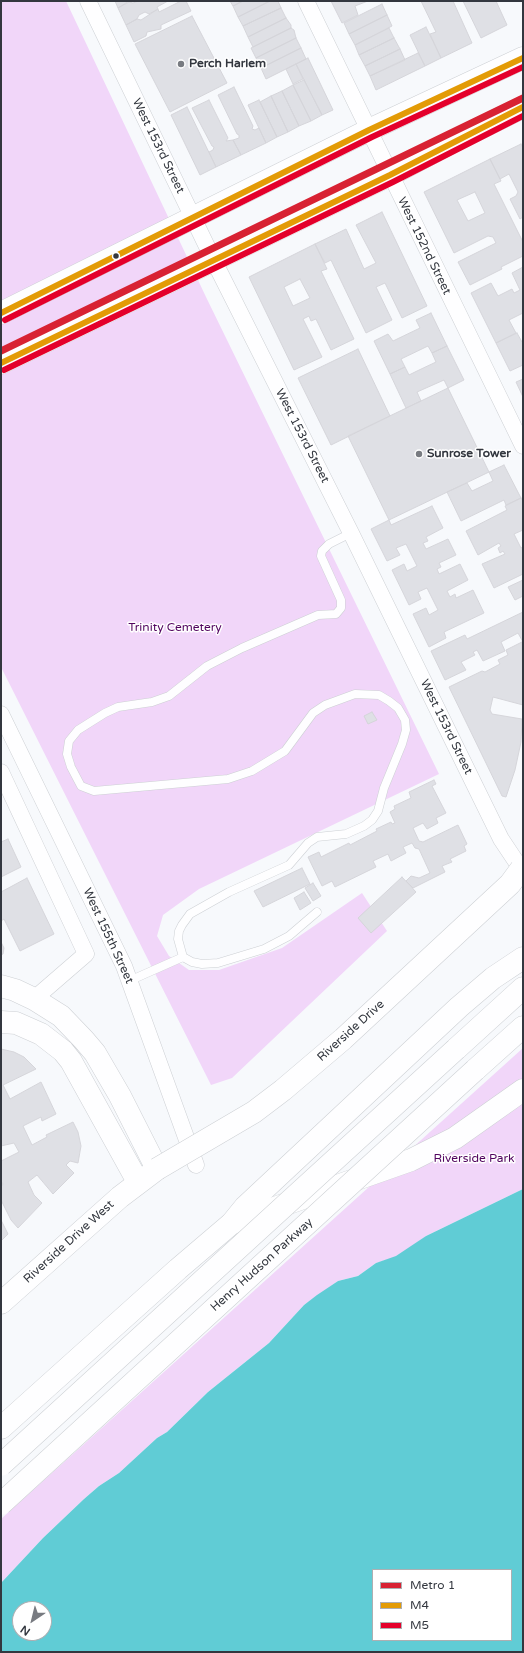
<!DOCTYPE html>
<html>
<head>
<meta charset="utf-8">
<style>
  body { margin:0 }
  #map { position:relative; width:524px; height:1653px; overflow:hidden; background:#f7f9fc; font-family:"Varela Round",sans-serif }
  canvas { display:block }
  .frame { position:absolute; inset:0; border:2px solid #33373f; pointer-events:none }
  .legend { position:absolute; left:372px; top:1569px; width:140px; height:72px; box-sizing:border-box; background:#fff; border:1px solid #adafb2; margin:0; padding:5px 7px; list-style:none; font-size:12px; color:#33373f }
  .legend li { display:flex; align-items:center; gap:8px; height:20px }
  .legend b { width:20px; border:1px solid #adafb2 }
  .north { position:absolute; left:12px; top:1601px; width:40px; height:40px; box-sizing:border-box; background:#fff; border:1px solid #adafb2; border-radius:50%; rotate:215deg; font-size:11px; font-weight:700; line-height:16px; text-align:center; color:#33373f }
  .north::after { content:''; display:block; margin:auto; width:14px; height:18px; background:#787b81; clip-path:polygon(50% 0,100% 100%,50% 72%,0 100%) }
</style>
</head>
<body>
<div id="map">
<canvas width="524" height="1653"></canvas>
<div class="frame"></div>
<ul class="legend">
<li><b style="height:5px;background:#d82233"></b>Metro 1</li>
<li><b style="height:5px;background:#e39b06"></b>M4</li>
<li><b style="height:5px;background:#e4002b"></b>M5</li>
</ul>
<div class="north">N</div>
</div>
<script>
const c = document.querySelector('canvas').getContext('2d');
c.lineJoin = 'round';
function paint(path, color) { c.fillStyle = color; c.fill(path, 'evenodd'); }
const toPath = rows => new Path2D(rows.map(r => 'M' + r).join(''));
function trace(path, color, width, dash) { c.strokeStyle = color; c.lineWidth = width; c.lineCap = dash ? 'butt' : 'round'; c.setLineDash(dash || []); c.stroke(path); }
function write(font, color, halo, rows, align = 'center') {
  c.font = font + ' "Varela Round",sans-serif'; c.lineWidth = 3; c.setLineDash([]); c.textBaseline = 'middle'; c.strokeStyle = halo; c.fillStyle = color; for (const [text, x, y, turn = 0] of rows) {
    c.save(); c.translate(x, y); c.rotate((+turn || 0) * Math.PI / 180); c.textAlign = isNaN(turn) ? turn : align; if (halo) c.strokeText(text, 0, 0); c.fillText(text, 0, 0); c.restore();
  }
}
const green = toPath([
  [1,1,66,1,206,297,439,774,199,889,163,915,157,936,169,956,189,970,219,970,282,948,362,893,387,931,232,1078,211,1085,1,667],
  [523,1048,523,1189,426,1236,407,1250,396,1257,376,1263,358,1276,338,1281,304,1305,269,1343,208,1392,167,1432,157,1438,119,1473,99,1486,84,1499,43,1538,1,1583,1,1519]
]);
const water = toPath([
  [523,1189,523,1652,1,1652,1,1583,43,1538,84,1499,99,1486,119,1473,157,1438,167,1432,208,1392,269,1343,304,1305,317,1295,338,1281,358,1276,376,1263,396,1256,426,1236],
  [373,1570,511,1570,511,1640,373,1640],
  [20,1609,44,1609,44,1633,20,1633]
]);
const building = toPath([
  [115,1,129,1,118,8,115,1],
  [138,1,168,1,157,7,158,9,149,14,145,12,139,15,137,19,126,25,118,8,129,2,133,3,138,1],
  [181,1,186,1,191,11,161,25,161,29,147,32,146,36,134,42,126,25,137,19,141,20,158,9,159,12,181,1],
  [230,1,243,1,233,6,230,1],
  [243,1,270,1,238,17,233,6,243,1],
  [270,1,278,1,281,8,243,26,238,17,270,1],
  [331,1,368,1,355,6,358,15,342,23,331,1],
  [421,1,453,1,472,43,441,58,430,34,436,32,421,1],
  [463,1,496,1,507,25,481,38,463,1],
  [382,4,387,15,349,34,344,23,382,4],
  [281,8,286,18,248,37,243,26,281,8],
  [387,15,392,26,355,45,349,34,387,15],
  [192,16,227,83,170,112,135,44,192,16],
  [286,18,291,25,291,28,253,47,248,37,286,18],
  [426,27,441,58,425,66,410,35,426,27],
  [291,28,294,30,296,38,256,58,251,48,291,28],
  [389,28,394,38,359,55,355,45,389,28],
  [296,38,301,48,261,68,256,58,296,38],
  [394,38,400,49,365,66,359,55,394,38],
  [301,48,306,59,266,79,261,68,301,48],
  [400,49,405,60,370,76,365,66,400,49],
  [418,53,425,66,376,90,370,76,418,53],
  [308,58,333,110,322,115,296,64,308,58],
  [296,64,303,79,293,84,286,69,296,64],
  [304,80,322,115,311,121,293,85,304,80],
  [293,85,311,121,299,126,282,91,293,85],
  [234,87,253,126,252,129,255,130,259,128,266,143,241,155,233,140,239,138,239,135,237,134,218,95,234,87],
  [282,91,299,126,288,132,271,96,282,91],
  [271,96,288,132,277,137,260,102,271,96],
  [209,100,228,138,226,141,233,140,241,155,216,167,209,152,213,150,214,147,212,146,192,108,209,100],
  [259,100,277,137,266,143,248,105,259,100],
  [187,107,216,167,200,175,171,115,187,107],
  [521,144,523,148,523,217,520,219,510,199,516,196,518,192,509,174,500,179,490,159,521,144],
  [490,159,501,181,494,184,523,242,523,256,501,267,502,269,470,285,458,262,496,243,493,237,488,236,454,253,424,192,490,159],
  [475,192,485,213,468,221,457,200,475,192],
  [382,212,427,306,402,318,385,283,376,287,392,320,366,333,331,260,325,263,315,244,346,229,364,269,376,263,356,225,382,212],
  [315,244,327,269,321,271,354,339,331,350,316,319,311,321,309,316,303,319,322,357,294,370,249,277,315,244],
  [300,279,310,298,293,306,284,287,300,279],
  [523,267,523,313,509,320,516,333,496,343,471,293,491,283,498,296,512,289,514,293,520,290,512,273,523,267],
  [431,313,447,346,432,353,428,346,401,359,405,367,390,374,374,341,388,334,393,341,420,328,416,320,431,313],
  [517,333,522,342,523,341,523,365,510,371,496,343,517,333],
  [447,346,464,380,448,388,444,380,417,392,421,401,406,408,390,374,405,367,409,375,417,371,436,362,432,353,447,346],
  [358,349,390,416,331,445,298,378,358,349],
  [523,379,523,397,516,382,523,379],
  [448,388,489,472,389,520,348,436,448,388],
  [504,465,521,498,506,505,504,500,461,521,447,492,467,483,472,491,493,481,489,472,504,465],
  [521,498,523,501,523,530,514,534,521,548,523,547,523,574,494,588,482,564,505,554,503,551,500,553,498,548,501,546,499,543,478,555,466,531,507,510,505,506,521,498],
  [432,506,443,528,426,537,428,541,423,543,426,549,448,539,456,555,439,563,441,567,437,569,439,574,460,564,468,580,447,591,450,597,455,594,456,598,473,590,484,613,444,632,446,638,429,647,413,614,426,608,429,615,438,610,427,588,418,592,421,599,409,605,392,570,404,564,407,571,417,566,406,544,396,548,400,555,387,561,371,529,389,520,391,525,432,506],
  [523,580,523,596,515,600,508,587,523,580],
  [523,612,523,642,518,633,501,642,505,651,483,661,477,650,473,652,475,655,461,662,466,670,445,680,431,651,465,635,467,639,523,612],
  [522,642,523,705,493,697,490,710,492,714,522,719,521,742,515,770,506,797,502,796,449,687,482,671,485,672,500,664,498,660,508,655,506,650,522,642],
  [372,712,377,720,368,724,364,716,372,712],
  [434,780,436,784,432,786,446,813,436,818,438,823,427,829,423,823,413,828,419,841,423,842,458,825,467,844,464,846,466,851,450,859,452,862,442,866,445,872,413,888,406,881,411,876,419,878,430,873,419,849,415,848,412,843,403,847,406,853,391,861,388,854,373,861,376,867,335,887,332,881,322,886,308,857,319,852,321,857,349,843,350,845,377,831,376,829,391,822,392,824,395,823,390,812,395,809,394,806,411,798,409,792,434,780],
  [8,839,21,867,1,877,1,842,8,839],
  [302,868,310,884,263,907,254,891,302,868],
  [402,877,416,892,371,933,358,918,402,877],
  [27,878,54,934,20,951,4,919,1,921,1,892,27,878],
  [313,883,321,896,313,901,305,888,313,883],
  [304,892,311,903,300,910,294,898,304,892],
  [1,942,4,948,3,954,1,955,1,942],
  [1,1049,14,1052,24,1057,36,1069,3,1085,10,1099,41,1082,56,1114,42,1121,41,1117,23,1126,32,1145,47,1137,46,1135,73,1122,78,1132,81,1146,78,1163,70,1161,66,1165,74,1173,53,1194,37,1175,28,1182,34,1195,42,1203,18,1228,11,1220,1,1200,1,1187,3,1184,1,1181,1,1161,19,1152,14,1143,1,1146,1,1049],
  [1,1220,8,1234,1,1241,1,1220]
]);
const lane = toPath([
  [183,957,178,939,179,931,182,925,190,914,229,892,289,865,308,843,317,837,346,834,364,826,372,820,378,811,384,788,402,744,406,730,405,720,398,708,389,701,379,695,355,694,325,705,313,713,285,751,252,771,228,779,94,791,81,786,71,767,67,754,69,741,78,730,105,713,118,707,152,702,169,696,207,666,242,648,318,615,336,614,341,608,341,600,321,556,322,551,329,544,351,533],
  [129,981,183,957,192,962,202,964,218,963,264,949,289,936,317,912]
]);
const street = toPath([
  [88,1,213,259,351,533,501,839,521,869],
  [306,1,523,446],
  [1,714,124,966,196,1165],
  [1,772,86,954,34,999]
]);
const secondary = toPath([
  [1,986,15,990,34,999,61,1016,84,1040,95,1053,120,1096,157,1169,120,1197,1,1303],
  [1,1022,16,1023,41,1034,63,1051,71,1061,138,1182],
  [1,1428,178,1269,232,1223,411,1160,455,1138,523,1090]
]);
const primary = toPath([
  [1,313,369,130,523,58],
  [1,363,390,175,452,142,523,107]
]);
const highway = toPath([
  [456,1049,523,988],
  [475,1070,523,1027],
  [232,1223,245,1207,459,1007,493,978,523,958]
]);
const secondaryBridge = toPath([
  [157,1169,254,1112,283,1090,343,1039,510,884,521,869]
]);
const highwayBridge = toPath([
  [1,1465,456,1049],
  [1,1504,475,1070]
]);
const bus1 = toPath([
  [1,313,369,130,523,58],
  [1,363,390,175,523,107]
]);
const bus2 = toPath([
  [5,320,372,137,523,67],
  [4,370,393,182,523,116]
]);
const metro1 = toPath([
  [1,351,523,98]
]);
const markers = [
  [181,64,4,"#787b81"],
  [116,256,3.5,"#33373f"],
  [419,454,4,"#787b81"]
];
const poiNames = [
  ["Perch Harlem",189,64],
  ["Sunrose Tower",427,454]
];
const streetNames = [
  ["West 153rd Street",158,146,64],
  ["West 152nd Street",424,246,64],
  ["West 153rd Street",302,436,63],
  ["West 153rd Street",446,727,64],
  ["West 155th Street",108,936,65],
  ["Riverside Drive",351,1031,-42],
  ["Riverside Drive West",69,1242,-42],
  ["Henry Hudson Parkway",262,1265,-42]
];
const parkNames = [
  ["Trinity Cemetery",175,628],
  ["Riverside Park",474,1159]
];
paint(green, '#f1d6f9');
paint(water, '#60ccd5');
paint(building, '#dfe0e5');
trace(building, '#d5d5da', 1);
trace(lane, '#cdd0d4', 9);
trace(street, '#cdd0d4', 17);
trace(secondary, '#cdd0d4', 23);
trace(primary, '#cdd0d4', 23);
trace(highway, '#cdd0d4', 23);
trace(lane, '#fefeff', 8);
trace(street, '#fefeff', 16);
trace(secondary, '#fefeff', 22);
trace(primary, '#fefeff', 22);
trace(highway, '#fefeff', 22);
trace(secondaryBridge, '#cdd0d4', 23, []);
trace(highwayBridge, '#cdd0d4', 23, []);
trace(secondaryBridge, '#fefeff', 22);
trace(highwayBridge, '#fefeff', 22);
trace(bus1, '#e39b06', 6);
trace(bus2, '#e4002b', 6);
trace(metro1, '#d82233', 7);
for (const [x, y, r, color] of markers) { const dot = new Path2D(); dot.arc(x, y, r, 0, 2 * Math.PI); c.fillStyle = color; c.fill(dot); trace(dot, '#fff', 1.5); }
write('bold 12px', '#33373f', '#fff', poiNames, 'left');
write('12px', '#33373f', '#fff', streetNames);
write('12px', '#51045f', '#fff', parkNames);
</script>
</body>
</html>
